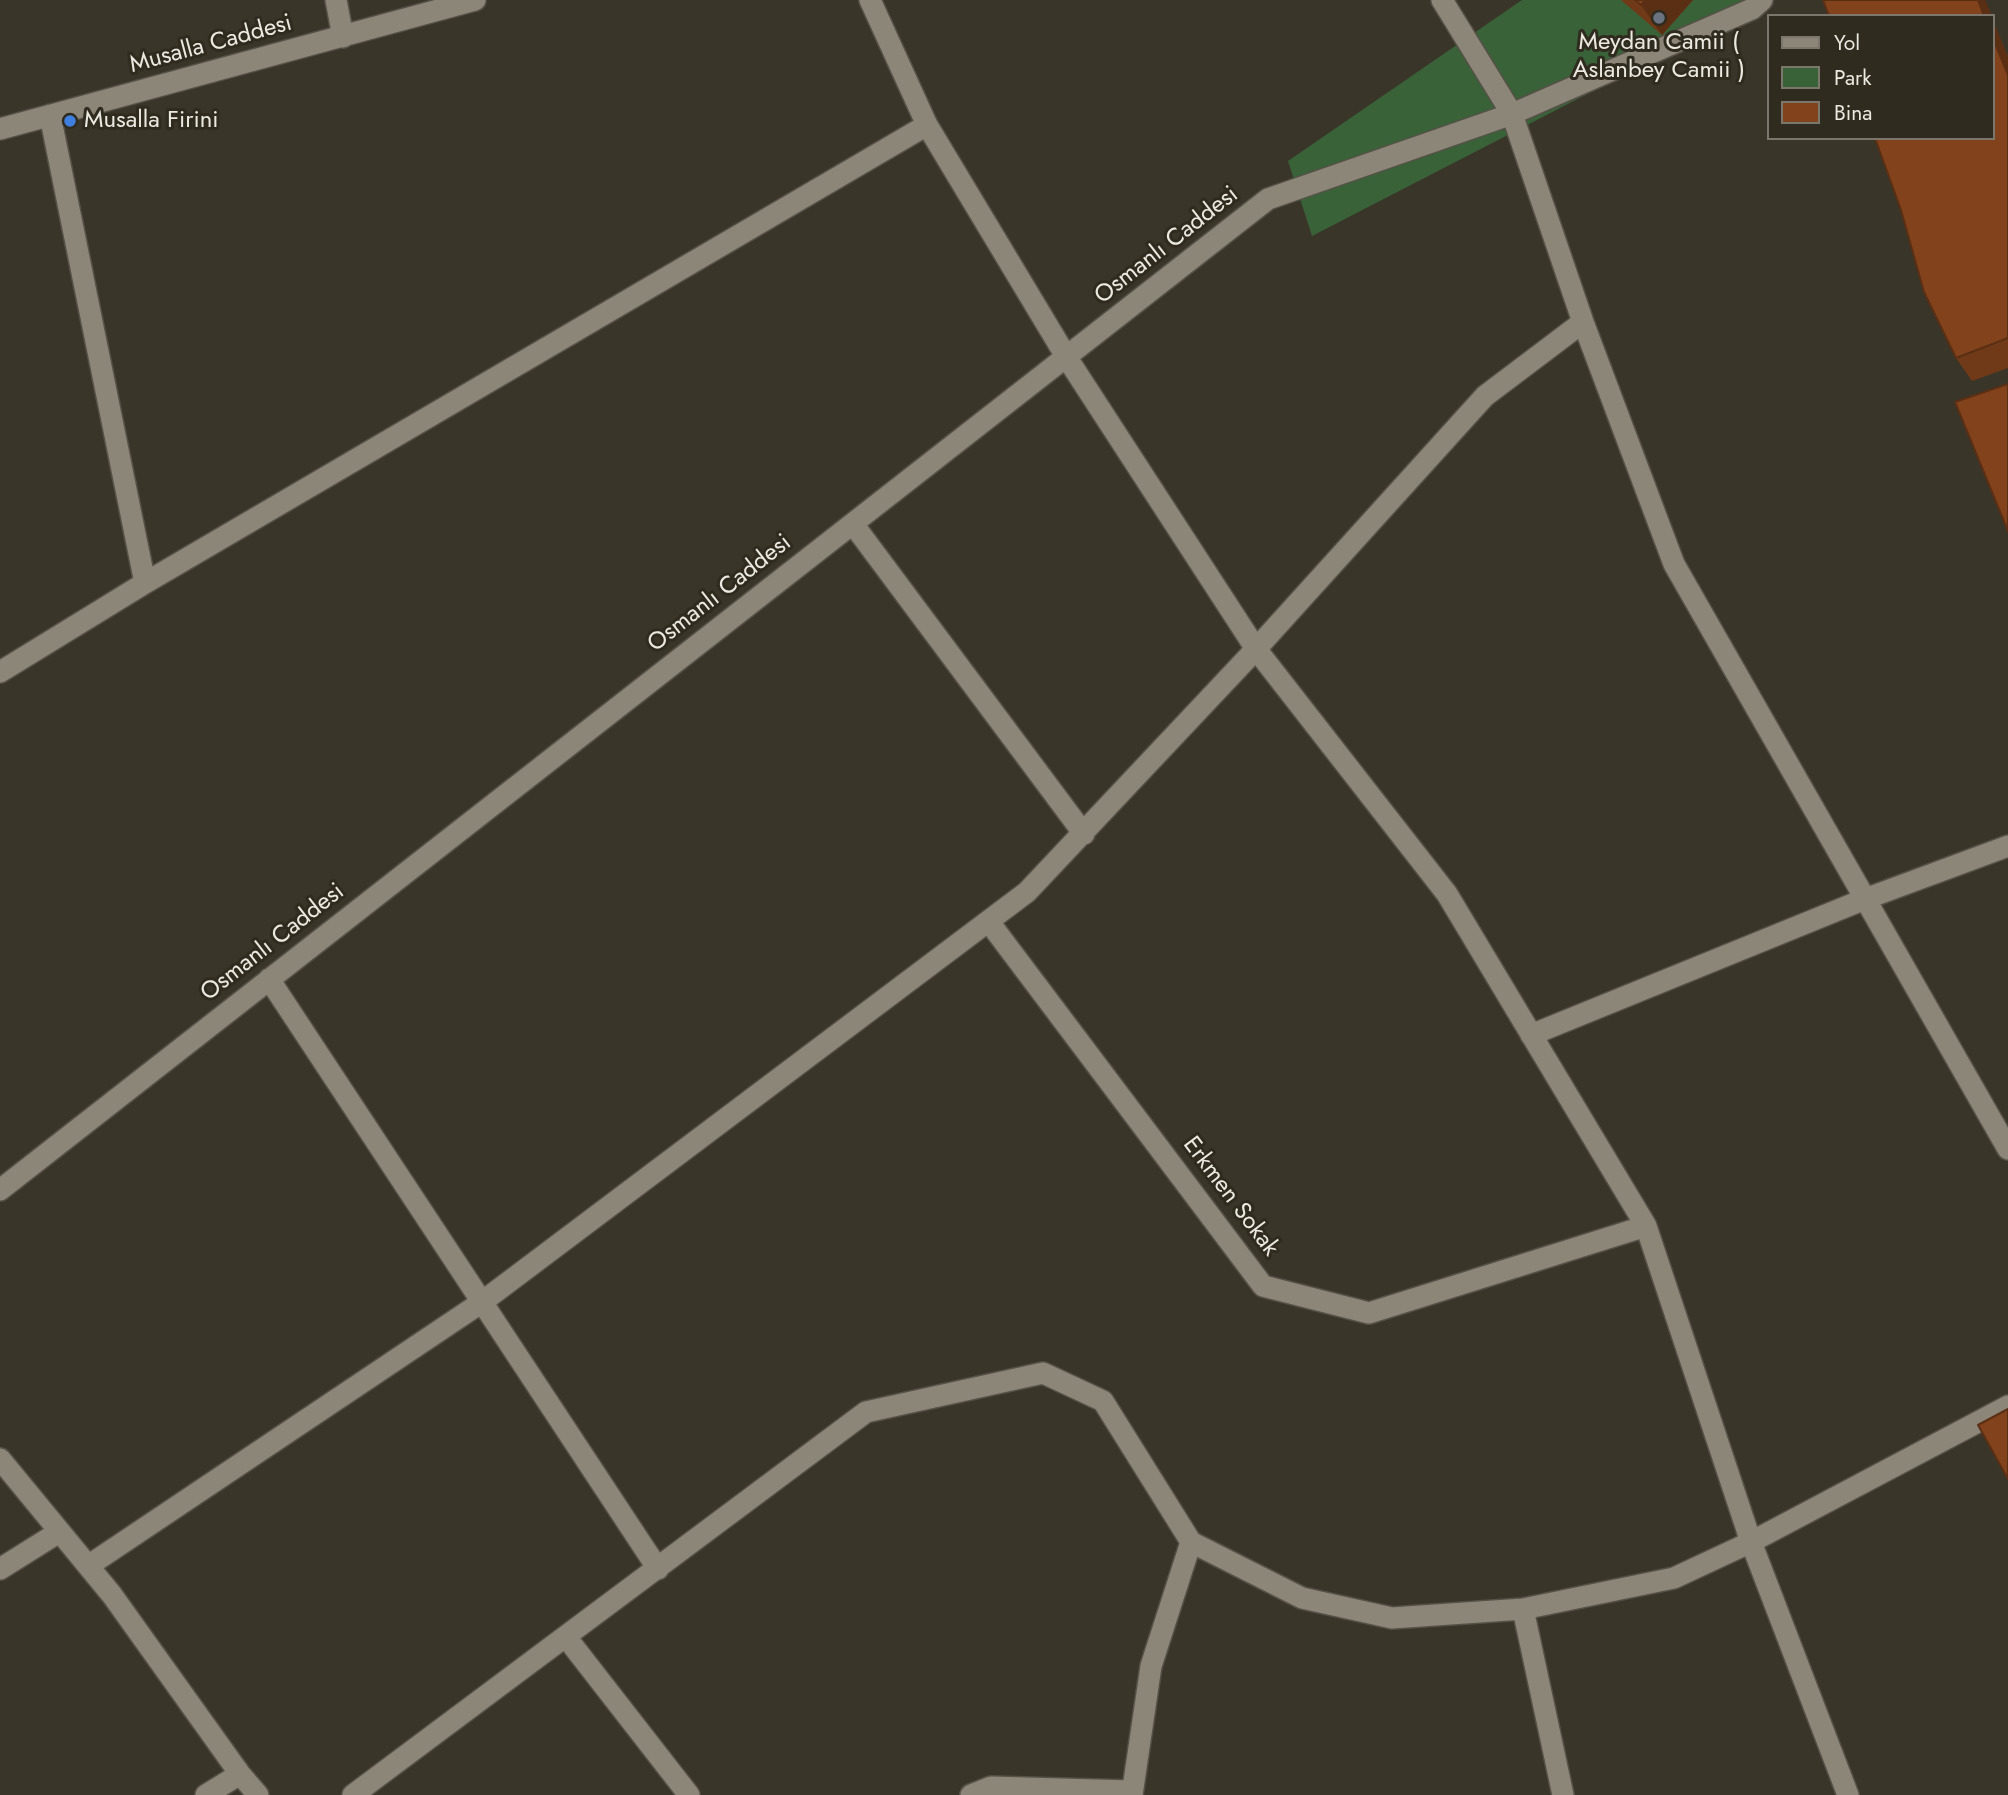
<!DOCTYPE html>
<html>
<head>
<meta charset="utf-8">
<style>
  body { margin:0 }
  #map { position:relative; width:2008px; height:1795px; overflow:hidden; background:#3a3529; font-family:Jost,sans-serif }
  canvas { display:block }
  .legend { position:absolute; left:1767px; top:14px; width:228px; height:126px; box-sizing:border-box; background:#2f2b1f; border:2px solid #7b776d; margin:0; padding:9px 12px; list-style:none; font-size:21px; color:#ece9e1 }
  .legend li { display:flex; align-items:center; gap:14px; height:35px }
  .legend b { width:35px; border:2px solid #7b776d }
</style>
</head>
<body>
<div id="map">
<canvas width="2008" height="1795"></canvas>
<ul class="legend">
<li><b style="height:9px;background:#8c8678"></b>Yol</li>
<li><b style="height:19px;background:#396239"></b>Park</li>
<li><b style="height:19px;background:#82431c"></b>Bina</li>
</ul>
</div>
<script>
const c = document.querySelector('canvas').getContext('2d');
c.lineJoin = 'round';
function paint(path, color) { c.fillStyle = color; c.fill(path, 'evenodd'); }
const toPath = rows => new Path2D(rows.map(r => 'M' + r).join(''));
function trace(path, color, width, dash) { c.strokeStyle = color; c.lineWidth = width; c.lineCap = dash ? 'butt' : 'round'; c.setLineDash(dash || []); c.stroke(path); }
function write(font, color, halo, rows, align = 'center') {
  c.font = font + ' Jost,sans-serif'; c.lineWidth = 6; c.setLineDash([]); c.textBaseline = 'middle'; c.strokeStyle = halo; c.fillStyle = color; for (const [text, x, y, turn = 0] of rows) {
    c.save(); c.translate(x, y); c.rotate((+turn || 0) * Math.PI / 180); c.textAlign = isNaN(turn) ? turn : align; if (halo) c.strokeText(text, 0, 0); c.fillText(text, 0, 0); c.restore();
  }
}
const green = toPath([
  [1522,0,1750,0,1752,9,1312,236,1288,161]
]);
const street = toPath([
  [336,0,343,37],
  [870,0,927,125,1067,358,1256,649,1447,894,1646,1226,1751,1542,1848,1795],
  [1442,0,1512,114,1583,322,1674,564,2008,1149],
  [50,115,145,583],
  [0,129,475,0],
  [853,524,1084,834],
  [0,672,145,583,927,125],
  [989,922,1263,1286,1369,1313,1646,1226],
  [269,979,658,1569],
  [1531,1035,1865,899,2008,846],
  [0,1190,1268,199,1512,114,1752,9,1762,0],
  [0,1459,112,1595,240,1774,258,1795],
  [88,1566,482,1302,1027,892,1256,649,1485,396,1583,322],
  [0,1569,59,1532],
  [1523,1609,1563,1795],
  [566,1637,689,1795],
  [206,1795,240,1774],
  [353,1795,866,1412,1043,1373,1103,1401,1191,1542,1302,1598,1392,1618,1523,1609,1674,1578,1751,1542,2008,1406],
  [971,1795,991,1787,1131,1791],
  [1132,1795,1151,1666,1191,1542]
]);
const wall = toPath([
  [1621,0,1693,0,1662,35],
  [1992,18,2008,57,2008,368,1972,381,1956,358]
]);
const shadedWall = toPath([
  [1645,0,1693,0,1662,35,1641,5],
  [1978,0,1985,0,1992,16,1984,16],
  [1992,18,2008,57,2008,75,1992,36]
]);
const building = toPath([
  [1635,0,1645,0,1641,5,1635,0],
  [1823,0,1978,0,1984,16,1829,16,1823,0],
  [1992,36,2008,75,2008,338,1956,358,1924,292,1901,210,1875,138,1992,138,1992,36],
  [2008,384,2008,531,1955,402,2008,384],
  [2008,1409,2008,1479,1978,1425,2008,1409]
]);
const markers = [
  [1659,18,7,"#6b7280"],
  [70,121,7,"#3f7fe0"]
];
const poiNames = [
  ["Meydan Camii (",1659,43],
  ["Aslanbey Camii )",1659,71],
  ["Musalla Firini",84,121,"left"]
];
const streetNames = [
  ["Musalla Caddesi",211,45,-15],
  ["Osmanlı Caddesi",1167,246,-38],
  ["Osmanlı Caddesi",720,594,-38],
  ["Osmanlı Caddesi",273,943,-38],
  ["Erkmen Sokak",1230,1197,53]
];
paint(green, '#396239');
trace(street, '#565147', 24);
trace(street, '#8c8678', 21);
paint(wall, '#703a18');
paint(shadedWall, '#5b2f14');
paint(building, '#82431c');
trace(building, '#5b2f14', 2);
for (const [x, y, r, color] of markers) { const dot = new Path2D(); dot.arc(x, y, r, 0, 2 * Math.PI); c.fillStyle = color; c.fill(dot); trace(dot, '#2f2b1f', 2.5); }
write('24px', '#ece9e1', '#2f2b1f', poiNames);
write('24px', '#ece9e1', '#2f2b1f', streetNames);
</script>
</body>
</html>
